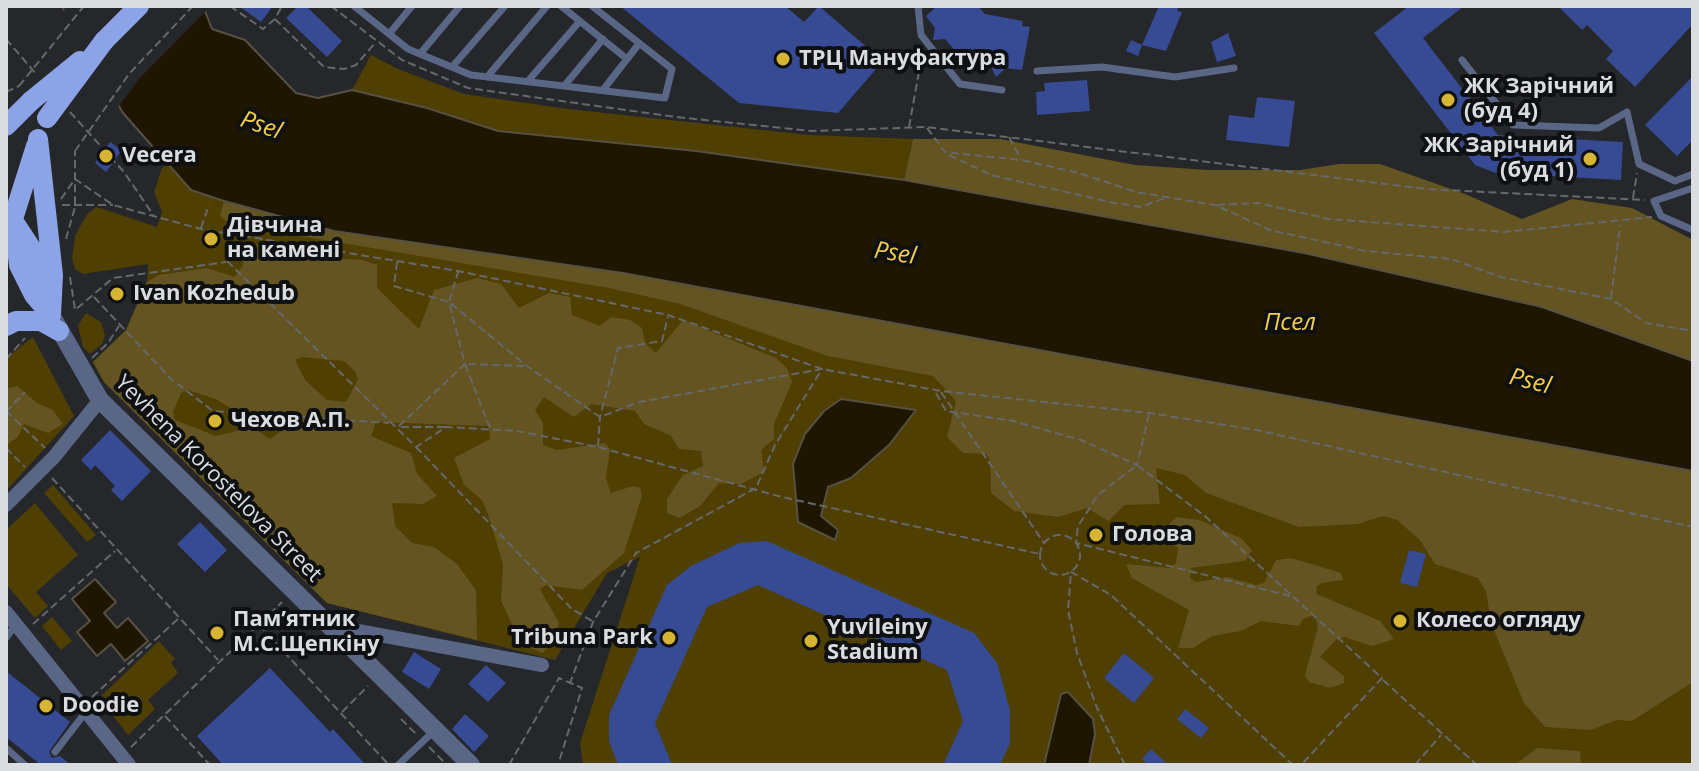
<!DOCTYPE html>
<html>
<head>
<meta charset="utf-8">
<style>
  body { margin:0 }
  #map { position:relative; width:1699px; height:771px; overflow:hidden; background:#25272b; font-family:"Open Sans",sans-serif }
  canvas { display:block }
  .frame { position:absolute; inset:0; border:8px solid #dbdcdf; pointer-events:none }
</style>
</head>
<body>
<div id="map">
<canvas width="1699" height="771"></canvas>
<div class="frame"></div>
</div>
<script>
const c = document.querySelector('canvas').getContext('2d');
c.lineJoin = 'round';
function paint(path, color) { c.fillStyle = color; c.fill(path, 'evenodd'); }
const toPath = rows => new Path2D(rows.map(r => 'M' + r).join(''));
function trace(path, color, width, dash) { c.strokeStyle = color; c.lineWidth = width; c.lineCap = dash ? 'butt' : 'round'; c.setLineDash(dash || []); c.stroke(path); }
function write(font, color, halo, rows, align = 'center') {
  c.font = font + ' "Open Sans",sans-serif'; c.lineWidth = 8; c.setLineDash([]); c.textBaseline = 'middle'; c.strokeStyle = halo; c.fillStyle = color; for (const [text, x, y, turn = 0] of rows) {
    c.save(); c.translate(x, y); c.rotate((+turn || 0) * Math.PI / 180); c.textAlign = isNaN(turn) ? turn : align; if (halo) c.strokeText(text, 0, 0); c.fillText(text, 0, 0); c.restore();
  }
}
const green = toPath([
  [371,55,398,69,464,94,568,109,809,135,913,139,904,180,696,151,498,131,427,108,352,90],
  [168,162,191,190,334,231,623,273,1693,471,1693,765,583,765,580,743,640,557,607,573,555,660,327,603,104,382,93,362,126,330,147,282,148,264,83,274,75,269,72,259,75,236,87,214,97,207,157,227,162,212,154,192,162,168],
  [86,313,101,322,105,335,102,344,90,354,83,347,78,325],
  [33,337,74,416,6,491,6,358],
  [53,485,96,535,87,542,44,493],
  [35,503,78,555,36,592,48,606,35,618,6,584,6,530],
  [52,617,72,641,61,650,42,626],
  [159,641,175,659,171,662,178,673,148,700,155,709,128,735,99,698]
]);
const forest = toPath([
  [913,139,1000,139,1135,165,1208,170,1300,170,1339,164,1380,164,1465,194,1522,219,1572,199,1632,208,1693,240,1693,361,1542,307,1304,253,904,180],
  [224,201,334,231,623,273,1693,471,1693,682,1632,721,1617,720,1590,730,1545,727,1524,703,1491,623,1486,591,1478,578,1435,564,1420,540,1397,520,1383,516,1358,524,1299,527,1206,493,1185,475,1156,468,1160,504,1124,505,1109,521,1087,508,1058,517,1014,511,991,493,990,460,986,454,963,453,947,437,956,401,933,376,828,356,680,304,609,288,230,224,220,216],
  [243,244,272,245,291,256,363,260,377,265,377,288,419,329,434,290,477,278,501,284,519,308,549,293,570,297,572,315,600,326,611,317,630,320,642,328,645,343,656,353,683,320,776,358,787,368,792,382,774,424,774,439,761,450,764,472,741,484,719,483,700,506,680,518,667,513,667,499,683,475,703,466,701,451,679,449,671,436,644,424,635,411,591,404,574,417,544,397,535,410,543,423,543,445,557,450,605,443,610,449,606,479,611,493,633,486,640,488,642,496,624,553,582,590,546,585,540,589,559,623,555,637,543,653,522,645,501,601,503,564,488,514,482,500,464,485,454,458,490,439,489,426,376,422,371,436,411,453,417,474,437,496,423,504,392,503,395,526,412,543,434,547,457,564,476,590,477,640,327,603,104,382,93,362,126,330,147,282,159,275,207,268,235,277,243,265],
  [302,357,344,361,355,371,358,379,346,402,327,400,305,380,295,360],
  [188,390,216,399,235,411,284,422,283,430,270,439,252,427,216,436,175,420,173,412,181,393],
  [17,386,37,403,53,410,63,424,48,433,24,424,17,438,6,445,6,389],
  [1176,517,1199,520,1241,538,1252,550,1245,561,1191,568,1190,578,1196,582,1227,577,1256,585,1264,583,1276,560,1291,558,1341,573,1343,580,1322,583,1316,587,1317,594,1380,621,1394,639,1372,646,1344,637,1337,639,1320,657,1344,676,1344,683,1330,688,1309,682,1305,675,1318,627,1315,614,1302,620,1299,626,1261,621,1241,631,1212,636,1193,648,1178,648,1189,610,1132,578,1126,564,1170,568,1176,563,1178,548,1161,533],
  [1537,748,1580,751,1581,765,1515,765]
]);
const water = toPath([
  [62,6,203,6,212,29,245,40,296,93,318,98,352,90,427,108,498,131,696,151,904,180,1304,253,1542,307,1693,361,1693,471,623,273,334,231,224,201,191,190,123,113,62,6],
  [841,399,916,410,889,445,851,478,828,487,821,516,838,530,835,540,798,522,793,464,805,434,824,411,841,399],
  [95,579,116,602,104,613,117,628,128,618,148,641,125,661,111,644,97,656,77,632,90,621,72,599,95,579],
  [1068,692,1093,719,1095,734,1089,765,1044,765,1061,694,1068,692]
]);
const pier = toPath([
  [66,6,207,6,208,9,139,79,116,110,62,16]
]);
const building = toPath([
  [239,6,273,6,261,22],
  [298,6,306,6,342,41,327,57,286,18],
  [620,6,785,6,804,22,819,6,883,61,838,113,739,103],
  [937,6,978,6,985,14,1023,21,1022,26,1030,27,1022,70,1006,68,996,77,990,65,964,61,945,39,933,40,935,28,926,16],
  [1159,6,1179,6,1177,11,1182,12,1166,51,1142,45,1138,56,1126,51,1131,40,1142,45],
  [1409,6,1464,6,1423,38,1498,135,1623,142,1621,180,1496,173,1475,165,1374,33],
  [1558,6,1693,6,1693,24,1635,87,1606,59,1613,51,1587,25,1582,30],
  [1228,33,1236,56,1217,62,1211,42],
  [1693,76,1693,140,1677,156,1645,125],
  [1087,80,1090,111,1037,115,1036,92,1045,91,1044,83],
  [1257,97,1295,101,1289,147,1226,140,1229,115,1254,118],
  [110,142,122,150,106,172,95,163],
  [110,430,151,471,122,501,111,490,115,486,95,465,91,470,81,460],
  [200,522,227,550,205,572,177,544],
  [767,541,974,633,997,663,1010,710,1010,743,1000,765,943,765,963,721,947,670,758,585,707,607,655,723,672,765,618,765,609,741,609,715,667,585,691,566,739,543],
  [1409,550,1426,554,1417,587,1400,583],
  [414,652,441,669,429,689,402,672],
  [1124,653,1154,678,1134,703,1104,678],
  [486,665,506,683,488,702,468,684],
  [270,668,330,732,333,729,366,765,223,765,197,736],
  [6,671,70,722,49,752,52,758,60,756,71,765,41,765,6,737],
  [1185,709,1209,728,1201,738,1177,719],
  [465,714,489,736,474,752,452,729],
  [1151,749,1168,765,1148,765,1142,759]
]);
const path = toPath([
  [230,6,263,29,275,19,282,6],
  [331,6,402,60,468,88,676,117,811,131,926,127,1426,189,1645,200],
  [275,19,324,67,344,69,356,65,376,42],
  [6,39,37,75],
  [6,92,19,86],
  [70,112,124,172,154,216],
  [909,127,922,55],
  [927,128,945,152,1021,160,1079,173,1136,192,1215,205,1270,230,1366,251,1451,259,1501,277,1611,299,1646,323,1693,331],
  [1009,137,1021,159],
  [949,155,991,175,1110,202,1141,207,1165,198],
  [1633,198,1637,173],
  [61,199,75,179,113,205,201,229,458,271,668,315,822,369,941,391,1149,413,1256,430,1693,527],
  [62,205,113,205],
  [1217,205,1258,203,1329,219,1504,232,1652,217],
  [201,228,209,205],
  [66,239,75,207,75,151],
  [228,260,241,239],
  [227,261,416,447,446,427,517,431,598,447,782,497,1040,554],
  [397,262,394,286,449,302,527,366,600,417,639,402,822,369,775,445,756,488,636,553,593,622,570,683],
  [70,277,75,310,113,278,226,262],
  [94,297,171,379,213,411,389,423],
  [1611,298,1620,225],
  [92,358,108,343,119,326],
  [6,359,25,338],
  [941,392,1044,543],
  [936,393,946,411,1013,421,1081,440,1137,465,1149,414],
  [6,411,45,448],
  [6,412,25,392],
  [445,427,398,427,465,364,449,302,458,272],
  [490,428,465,364,526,366],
  [598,446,600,417,618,348,662,341,668,317],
  [416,447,572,609,592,621],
  [6,448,25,467],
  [52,478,218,660],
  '1040 555a20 20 0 1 1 40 0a20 20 0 1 1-40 0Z',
  [1290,596,1076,543,1078,526,1098,495,1137,465,1206,517,1382,678,1301,765],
  [33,624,115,551],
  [259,625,388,764],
  [1383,680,1477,765],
  [92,697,178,619],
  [342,712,368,686],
  [165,716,210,765],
  [401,719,416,734],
  [131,747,282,602],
  [429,747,447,765],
  [509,765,559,678,582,688,558,765],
  [1125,765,1097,708,1077,653,1068,610,1071,572,1111,595,1293,765],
  [1415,765,1441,735]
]);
const service = toPath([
  [354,6,408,49,471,75,665,98,672,69,592,6],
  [561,6,627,59],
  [918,6,921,35,960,84,1002,90],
  [389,34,412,6],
  [420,54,460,6],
  [1462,60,1513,125,1599,128,1627,112,1639,164,1675,181,1693,174],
  [452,67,505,6],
  [1037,71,1102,67,1175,77,1234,68],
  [487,77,547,6],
  [528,81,580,21],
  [565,85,603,39],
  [603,90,638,45],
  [1693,188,1654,201,1661,216,1693,230],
  [6,638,16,624],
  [6,748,25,765],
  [55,752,85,713],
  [398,765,434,731]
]);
const minor = toPath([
  [6,505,54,457,100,400],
  [6,612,129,765],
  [331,626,542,665]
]);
const tertiary = toPath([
  [54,320,100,400,471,765]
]);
const primary = toPath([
  [104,41,139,6],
  [6,126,31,101],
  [38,139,53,275,51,315],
  [8,213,37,257,44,288],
  [14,225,19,265,34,295,46,309],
  [6,241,36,146],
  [6,326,16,321,41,321,59,331]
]);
const pathBridge = toPath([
  [19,86,84,6],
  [75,151,129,74,193,6]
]);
const primaryBridge = toPath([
  [31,101,80,61],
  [47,118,104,41]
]);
const markers = [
  [783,59,8,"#d8b434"],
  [1448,100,8,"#d8b434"],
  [106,156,8,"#d8b434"],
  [1590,159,8,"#d8b434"],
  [211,239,8,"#d8b434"],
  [117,294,8,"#d8b434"],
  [215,421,8,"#d8b434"],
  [1096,535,8,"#d8b434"],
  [1400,621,8,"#d8b434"],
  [217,633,8,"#d8b434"],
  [669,638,8,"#d8b434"],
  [811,641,8,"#d8b434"],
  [46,706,8,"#d8b434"]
];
const poiNames = [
  ["ТРЦ Мануфактура",799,59],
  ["ЖК Зарічний",1464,87],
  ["(буд 4)",1464,112],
  ["ЖК Зарічний",1574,146,"right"],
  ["(буд 1)",1574,171,"right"],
  ["Vecera",122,156],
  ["Дівчина",227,226],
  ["на камені",227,251],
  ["Ivan Kozhedub",133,294],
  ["Чехов А.П.",231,421],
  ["Голова",1112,535],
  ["Пам’ятник",233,620],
  ["М.С.Щепкіну",233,645],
  ["Колесо огляду",1416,621],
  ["Yuvileiny",827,628],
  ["Stadium",827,653],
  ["Tribuna Park",653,638,"right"],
  ["Doodie",62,706]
];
const streetNames = [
  ["Yevhena Korostelova Street",218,479,45]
];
const waterNames = [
  ["Psel",261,126,19],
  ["Psel",895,254,9],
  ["Псел",1290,323],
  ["Psel",1530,382,14]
];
paint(green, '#4f3f00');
paint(forest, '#645421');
paint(water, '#1f1600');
trace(water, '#575143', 2);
paint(pier, '#25272b');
paint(building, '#364b93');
trace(path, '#66686b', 2, [8, 4]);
trace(service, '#5a6686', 7);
trace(minor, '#5a6686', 14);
trace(tertiary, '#5a6686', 18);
trace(primary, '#8ba3e7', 20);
trace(pathBridge, '#66686b', 2, [8, 4]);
trace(primaryBridge, '#8ba3e7', 20);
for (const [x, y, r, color] of markers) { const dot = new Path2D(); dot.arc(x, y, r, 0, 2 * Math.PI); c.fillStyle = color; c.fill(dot); trace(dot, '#0f1012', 3); }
write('bold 22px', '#dbdcdf', '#0f1012', poiNames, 'left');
write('22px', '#dbdcdf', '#0f1012', streetNames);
write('italic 24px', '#f5cf4c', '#0f1012', waterNames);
</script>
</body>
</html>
